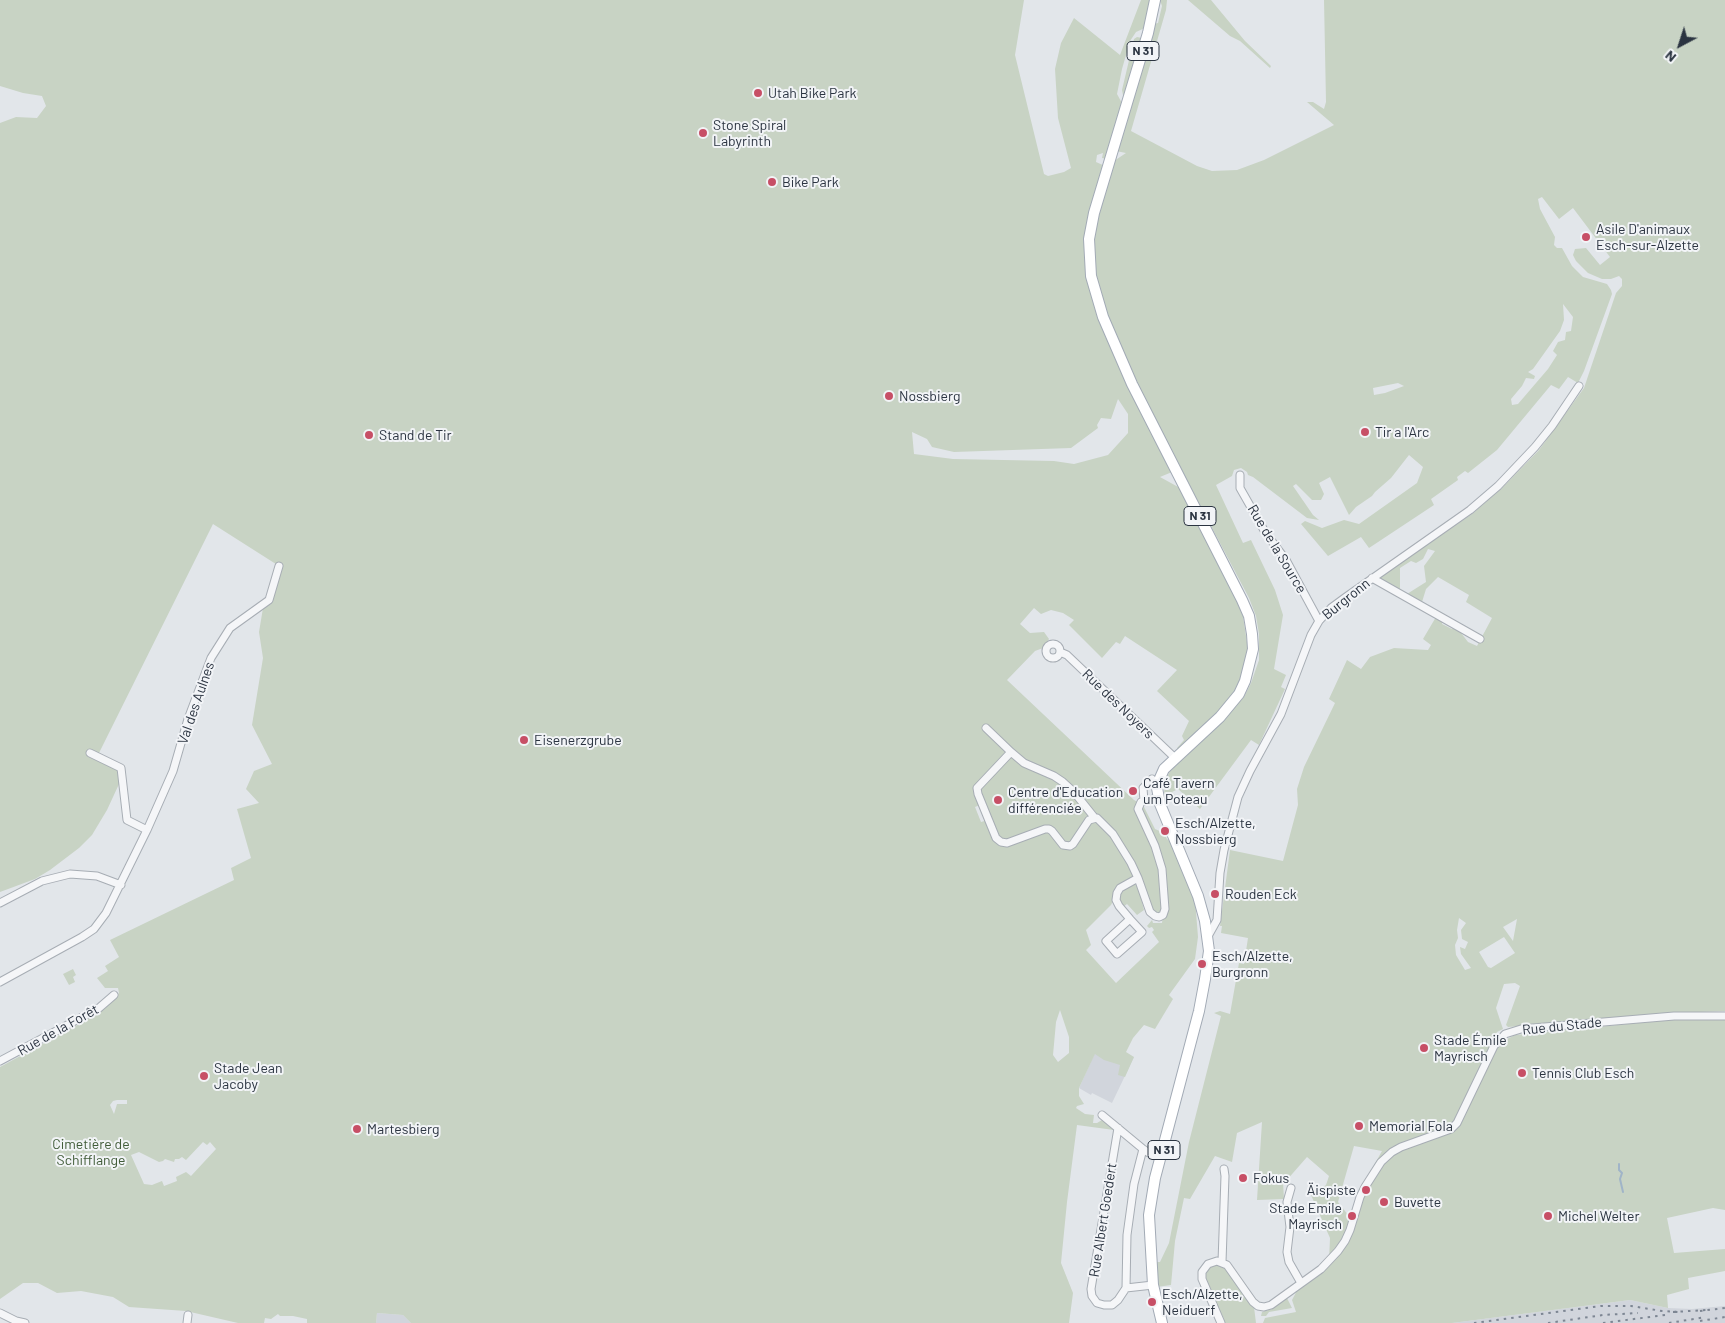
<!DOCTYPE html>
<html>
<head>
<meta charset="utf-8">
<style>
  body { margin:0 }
  #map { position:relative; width:1725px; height:1323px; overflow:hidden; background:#e2e6ea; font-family:Barlow,sans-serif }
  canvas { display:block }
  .north { position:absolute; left:1655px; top:20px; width:50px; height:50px; -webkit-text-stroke:4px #f2f4f7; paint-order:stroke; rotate:220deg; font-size:14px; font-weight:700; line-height:20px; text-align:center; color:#2b3441 }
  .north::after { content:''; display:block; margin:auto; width:18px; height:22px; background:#2b3441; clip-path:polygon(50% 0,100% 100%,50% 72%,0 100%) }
</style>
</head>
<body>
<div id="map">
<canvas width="1725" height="1323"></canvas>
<div class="north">N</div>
</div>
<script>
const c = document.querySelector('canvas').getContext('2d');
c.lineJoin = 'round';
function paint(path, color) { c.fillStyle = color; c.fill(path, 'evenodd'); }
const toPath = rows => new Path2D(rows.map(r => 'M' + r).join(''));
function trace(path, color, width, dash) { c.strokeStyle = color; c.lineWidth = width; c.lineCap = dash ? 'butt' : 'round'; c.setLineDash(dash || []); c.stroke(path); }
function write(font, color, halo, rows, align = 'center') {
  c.font = font + ' Barlow,sans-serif'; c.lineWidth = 4; c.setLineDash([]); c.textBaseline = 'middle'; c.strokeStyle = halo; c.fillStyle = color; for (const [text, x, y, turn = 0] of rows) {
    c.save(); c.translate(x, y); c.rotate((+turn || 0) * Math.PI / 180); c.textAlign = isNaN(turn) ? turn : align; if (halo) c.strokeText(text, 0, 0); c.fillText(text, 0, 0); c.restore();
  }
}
const built = toPath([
  [1095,1053,1134,1057,1112,1103,1092,1093,1091,1095,1079,1088],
  [1630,1300,1668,1308,1692,1309,1725,1306,1725,1323,1452,1323],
  [377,1313,403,1315,411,1323,376,1323]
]);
const green = toPath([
  [0,0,1024,0,1015,55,1044,174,1048,176,1064,172,1071,168,1058,118,1055,69,1061,43,1074,18,1120,55,1141,0,1150,0,1145,28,1136,32,1130,41,1122,69,1117,94,1123,105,1107,159,1102,158,1103,153,1097,155,1096,162,1105,166,1089,217,1101,321,1124,378,1172,472,1160,477,1180,488,1242,610,1248,649,1242,679,1226,706,1178,750,1177,748,1184,740,1182,736,1189,721,1157,691,1177,670,1125,636,1120,644,1116,642,1102,658,1069,625,1074,620,1063,613,1051,610,1041,614,1034,608,1020,624,1030,633,1044,632,1049,639,1043,648,1035,651,1007,680,1134,800,1143,805,1155,829,1164,833,1167,839,1172,843,1195,899,1198,937,1195,959,1169,995,1173,999,1155,1029,1144,1025,1133,1038,1126,1052,1134,1057,1125,1077,1118,1075,1120,1065,1104,1060,1095,1054,1079,1088,1079,1096,1084,1104,1077,1106,1076,1108,1085,1114,1094,1115,1093,1123,1097,1123,1102,1120,1105,1121,1113,1128,1114,1130,1077,1125,1067,1202,1061,1263,1073,1293,1069,1323,411,1323,403,1315,377,1313,376,1323,307,1323,307,1319,293,1316,280,1316,278,1314,271,1319,265,1318,264,1323,238,1323,186,1311,129,1307,113,1297,81,1291,57,1293,38,1283,23,1283,0,1299,0,1067,96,1015,119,993,118,988,105,988,97,978,108,971,105,966,119,957,110,940,234,880,231,868,251,858,237,809,259,803,246,789,254,771,272,764,252,725,263,658,259,632,263,608,271,604,279,566,213,524,98,755,117,765,124,781,119,784,107,810,92,835,79,848,50,870,35,879,0,892,0,123,16,117,37,118,46,106,42,96,23,93,0,86],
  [1118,399,1128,414,1128,433,1108,455,1074,464,1054,461,953,459,914,454,912,432,927,439,932,447,954,452,1071,448,1098,428,1097,425,1101,418,1111,419],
  [982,804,988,820,981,822,975,807],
  [1138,878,1155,916,1163,915,1162,923,1153,923,1152,920,1147,926,1149,928,1152,927,1154,930,1152,932,1159,942,1116,983,1086,950,1091,945,1086,930,1111,905,1117,893],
  [1060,1010,1069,1037,1069,1053,1058,1062,1053,1055,1056,1022],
  [117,1100,127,1100,127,1104,117,1104,114,1114,110,1105,113,1101],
  [203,1142,207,1145,210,1142,216,1149,191,1176,186,1172,176,1177,177,1181,164,1186,162,1181,152,1185,144,1184,131,1155,139,1152,159,1162,163,1161,165,1159,174,1162,175,1159,179,1159,182,1157,186,1160],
  [1160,0,1167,0,1166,10,1131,131,1197,166,1212,171,1237,170,1264,160,1334,125,1307,102,1313,102,1324,109,1326,102,1324,0,1725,0,1725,1011,1674,1013,1508,1027,1506,1025,1520,986,1515,983,1504,984,1496,1008,1503,1029,1497,1032,1455,1120,1449,1127,1392,1147,1392,1151,1451,1129,1457,1123,1466,1103,1470,1104,1497,1049,1507,1039,1515,1035,1679,1019,1725,1019,1725,1210,1713,1208,1667,1218,1674,1253,1725,1249,1725,1271,1688,1278,1689,1289,1667,1295,1668,1308,1630,1300,1452,1323,1263,1323,1265,1318,1296,1312,1292,1300,1301,1283,1329,1261,1330,1238,1311,1195,1326,1185,1329,1176,1307,1157,1286,1181,1283,1182,1284,1199,1257,1200,1262,1122,1237,1133,1232,1162,1215,1156,1190,1199,1184,1198,1175,1241,1171,1285,1157,1287,1155,1262,1160,1262,1169,1243,1189,1142,1221,1016,1214,1013,1220,1011,1230,1014,1239,963,1244,964,1248,938,1221,933,1222,926,1220,926,1230,850,1283,861,1298,805,1297,789,1304,767,1335,703,1329,699,1347,660,1361,669,1370,657,1394,648,1428,650,1431,645,1423,639,1436,617,1442,621,1442,624,1452,629,1454,627,1458,629,1468,642,1477,646,1492,618,1466,602,1469,595,1438,577,1426,589,1422,602,1407,594,1426,582,1424,566,1435,551,1428,549,1423,559,1416,563,1411,561,1400,568,1400,590,1378,578,1472,514,1501,489,1539,450,1584,388,1616,293,1622,286,1622,279,1619,276,1611,279,1602,279,1588,273,1576,261,1573,255,1575,249,1586,248,1600,265,1610,257,1573,208,1559,219,1542,197,1538,199,1540,209,1555,237,1554,245,1557,248,1562,248,1572,266,1583,277,1607,284,1611,290,1612,294,1584,371,1578,383,1568,377,1559,389,1551,385,1497,450,1468,473,1465,471,1457,477,1458,480,1431,499,1434,505,1369,548,1361,537,1328,556,1301,524,1305,521,1322,528,1344,520,1359,524,1417,483,1423,467,1409,455,1391,478,1375,492,1372,496,1356,507,1349,515,1330,477,1319,483,1324,494,1321,500,1312,500,1296,484,1293,486,1313,515,1319,520,1307,518,1253,477,1248,475,1247,472,1241,468,1234,470,1232,476,1216,485,1243,543,1251,540,1275,590,1283,615,1274,669,1286,675,1281,687,1285,689,1259,745,1251,740,1200,809,1178,789,1172,792,1181,801,1177,802,1167,793,1164,794,1165,781,1172,767,1224,718,1244,697,1251,683,1259,660,1259,634,1256,616,1249,598,1134,380,1109,323,1097,286,1093,268,1093,231,1096,216,1114,161,1126,153,1116,151,1153,24,1158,23,1162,6],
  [1563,304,1573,317,1571,331,1566,332,1565,340,1558,342,1553,351,1557,355,1548,369,1518,404,1512,405,1511,399,1522,386,1526,378,1534,379,1535,376,1528,372,1533,369,1560,331,1564,320],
  [1398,383,1404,386,1385,393,1374,395,1373,388],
  [1459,918,1466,923,1461,930,1462,939,1468,942,1465,949,1460,947,1461,954,1471,968,1465,970,1456,955,1455,945,1458,938,1457,930],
  [1517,919,1513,941,1503,927],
  [1504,937,1515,953,1491,968,1488,967,1479,952],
  [1354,1146,1382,1151,1369,1174,1369,1179,1360,1197,1352,1220,1338,1202],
  [1188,0,1211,0,1245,41,1271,66,1270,68,1240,41,1230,36],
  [1137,37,1142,38,1126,96,1123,95,1122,90,1134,39],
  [1133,884,1138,886,1144,910,1137,915,1127,904,1123,907,1119,899,1122,889],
  [73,969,76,975,73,977,75,982,69,985,63,974],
  [1217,1264,1225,1267,1254,1307,1256,1323,1224,1323,1224,1319,1207,1286,1205,1279,1207,1269],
  [1287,1298,1292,1308,1269,1312,1266,1316,1261,1316,1262,1312,1272,1309]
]);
const stream = toPath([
  [1619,1164,1619,1170,1622,1173,1620,1179,1623,1192]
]);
const minor = toPath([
  [1240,475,1240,488,1265,532,1286,560,1319,621],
  [1372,578,1480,639],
  '1046 651a7 7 0 1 1 14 0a7 7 0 1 1-14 0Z',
  [1060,652,1067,655,1175,758],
  [986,728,1011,752,977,788,978,794,996,838,1001,842,1007,843,1045,829,1049,829,1052,831,1063,845,1070,846,1073,844,1089,820,1097,818,1113,834,1131,863,1138,878,1150,912,1155,916,1159,917,1163,915,1165,909,1162,869,1155,846,1138,809,1141,802,1158,798],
  [1011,752,1024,763,1054,776,1063,782,1074,792,1094,817],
  [90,753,121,768,127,820,147,830],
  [1144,801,1143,788,1152,779],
  [0,903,42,881,70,874,97,876,121,885],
  [1130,919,1106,941,1117,954,1142,932,1130,919,1119,906,1116,900,1117,893,1120,888,1138,878],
  [1207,938,1217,920,1220,873,1224,850,1238,797,1250,771,1281,714,1311,635,1319,621,1331,608,1346,597,1470,510,1498,486,1535,447,1552,426,1579,386],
  [0,982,82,937,94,929,106,913,147,830,173,771,188,719,211,658,230,628,269,600,279,566],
  [0,1061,99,1008,114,995],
  [1102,1115,1143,1149,1149,1153,1162,1157],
  [1118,1128,1091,1289,1092,1296,1097,1303,1104,1305,1112,1305,1118,1300,1126,1288,1127,1235,1134,1184,1143,1149],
  [1291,1188,1287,1202,1290,1227,1287,1252,1289,1262,1301,1283],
  [1222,1262,1225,1176,1224,1169],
  [1126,1288,1153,1285],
  [0,1313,16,1321,25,1323],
  [187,1323,188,1315],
  [1221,1323,1202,1279,1202,1272,1208,1264,1217,1261,1227,1265,1253,1302,1258,1306,1264,1307,1271,1305,1321,1269,1338,1251,1345,1241,1350,1230,1360,1197,1365,1187,1381,1162,1392,1152,1401,1147,1451,1129,1457,1123,1494,1046,1505,1034,1521,1029,1674,1016,1725,1016]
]);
const primary = toPath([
  [1155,0,1148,33,1094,213,1089,239,1091,276,1103,317,1132,384,1242,600,1249,616,1252,634,1253,649,1245,681,1239,694,1220,717,1164,769,1160,778,1157,788,1160,804,1198,896,1205,921,1209,951,1205,979,1199,1011,1155,1178,1149,1215,1153,1285,1162,1323]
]);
const rail = toPath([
  [1700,1311,1725,1308],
  [1673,1312,1706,1310],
  [1700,1321,1725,1317],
  [1474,1323,1601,1306,1631,1306,1662,1311,1679,1312],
  [1548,1323,1603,1315,1638,1313],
  [1603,1323,1665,1315],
  [1669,1323,1706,1317]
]);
const markers = [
  [758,93,5,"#c74f66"],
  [703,133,5,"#c74f66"],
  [772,182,5,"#c74f66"],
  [1586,237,5,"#c74f66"],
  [889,396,5,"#c74f66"],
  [1365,432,5,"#c74f66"],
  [369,435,5,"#c74f66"],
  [524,740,5,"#c74f66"],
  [1133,791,5,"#c74f66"],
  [998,800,5,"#c74f66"],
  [1165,831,5,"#c74f66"],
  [1215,894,5,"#c74f66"],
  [1202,964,5,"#c74f66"],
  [1424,1048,5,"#c74f66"],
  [1522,1073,5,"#c74f66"],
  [204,1076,5,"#c74f66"],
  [1359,1126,5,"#c74f66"],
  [357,1129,5,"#c74f66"],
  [1243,1178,5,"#c74f66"],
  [1366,1190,5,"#c74f66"],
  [1384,1202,5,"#c74f66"],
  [1352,1216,5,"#c74f66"],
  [1548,1216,5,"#c74f66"],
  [1152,1302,5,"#c74f66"]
];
const shields = [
  [1143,51,32],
  [1200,516,32],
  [1164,1150,32]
];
const shieldNames = [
  ["N 31",1143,51],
  ["N 31",1200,516],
  ["N 31",1164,1150]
];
const poiNames = [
  ["Utah Bike Park",768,93],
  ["Stone Spiral",713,125],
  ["Labyrinth",713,141],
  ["Bike Park",782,182],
  ["Asile D'animaux",1596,229],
  ["Esch-sur-Alzette",1596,245],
  ["Nossbierg",899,396],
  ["Tir a l'Arc",1375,432],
  ["Stand de Tir",379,435],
  ["Eisenerzgrube",534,740],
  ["Café Tavern",1143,783],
  ["um Poteau",1143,799],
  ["Centre d'Education",1008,792],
  ["différenciée",1008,808],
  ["Esch/Alzette,",1175,823],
  ["Nossbierg",1175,839],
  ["Rouden Eck",1225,894],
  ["Esch/Alzette,",1212,956],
  ["Burgronn",1212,972],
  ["Stade Émile",1434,1040],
  ["Mayrisch",1434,1056],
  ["Stade Jean",214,1068],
  ["Jacoby",214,1084],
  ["Tennis Club Esch",1532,1073],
  ["Memorial Fola",1369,1126],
  ["Martesbierg",367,1129],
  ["Fokus",1253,1178],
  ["Äispiste",1356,1190,"right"],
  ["Buvette",1394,1202],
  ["Stade Emile",1342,1208,"right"],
  ["Mayrisch",1342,1224,"right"],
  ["Michel Welter",1558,1216],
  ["Esch/Alzette,",1162,1294],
  ["Neiduerf",1162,1310]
];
const streetNames = [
  ["Rue de la Source",1277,549,59],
  ["Burgronn",1346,599,-39],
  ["Val des Aulnes",196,703,-71],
  ["Rue des Noyers",1118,704,44],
  ["Rue du Stade",1562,1026,-6],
  ["Rue de la Forêt",58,1030,-29],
  ["Rue Albert Goedert",1103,1220,-81]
];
const parkNames = [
  ["Cimetière de",91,1144],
  ["Schifflange",91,1160]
];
paint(built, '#d1d5dc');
paint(green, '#c8d3c4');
trace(stream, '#a0b4c8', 2);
trace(minor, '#a7adb4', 9);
trace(primary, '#a2aab5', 12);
trace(minor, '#f5f6f8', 7);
trace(primary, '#fff', 10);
trace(rail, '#7d8693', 2, [2.5, 5]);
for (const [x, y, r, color] of markers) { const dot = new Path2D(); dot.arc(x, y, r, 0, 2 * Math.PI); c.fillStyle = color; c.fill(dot); trace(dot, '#f2f4f7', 2); }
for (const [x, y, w] of shields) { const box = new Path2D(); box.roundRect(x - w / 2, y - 9.5, w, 19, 4); c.fillStyle = '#f2f4f7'; c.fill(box); trace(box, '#2b3441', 1); }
write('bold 12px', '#2b3441', null, shieldNames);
write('14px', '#2b3441', '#f2f4f7', poiNames, 'left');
write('14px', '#2b3441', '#f2f4f7', streetNames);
write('14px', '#415c39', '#f2f4f7', parkNames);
</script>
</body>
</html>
